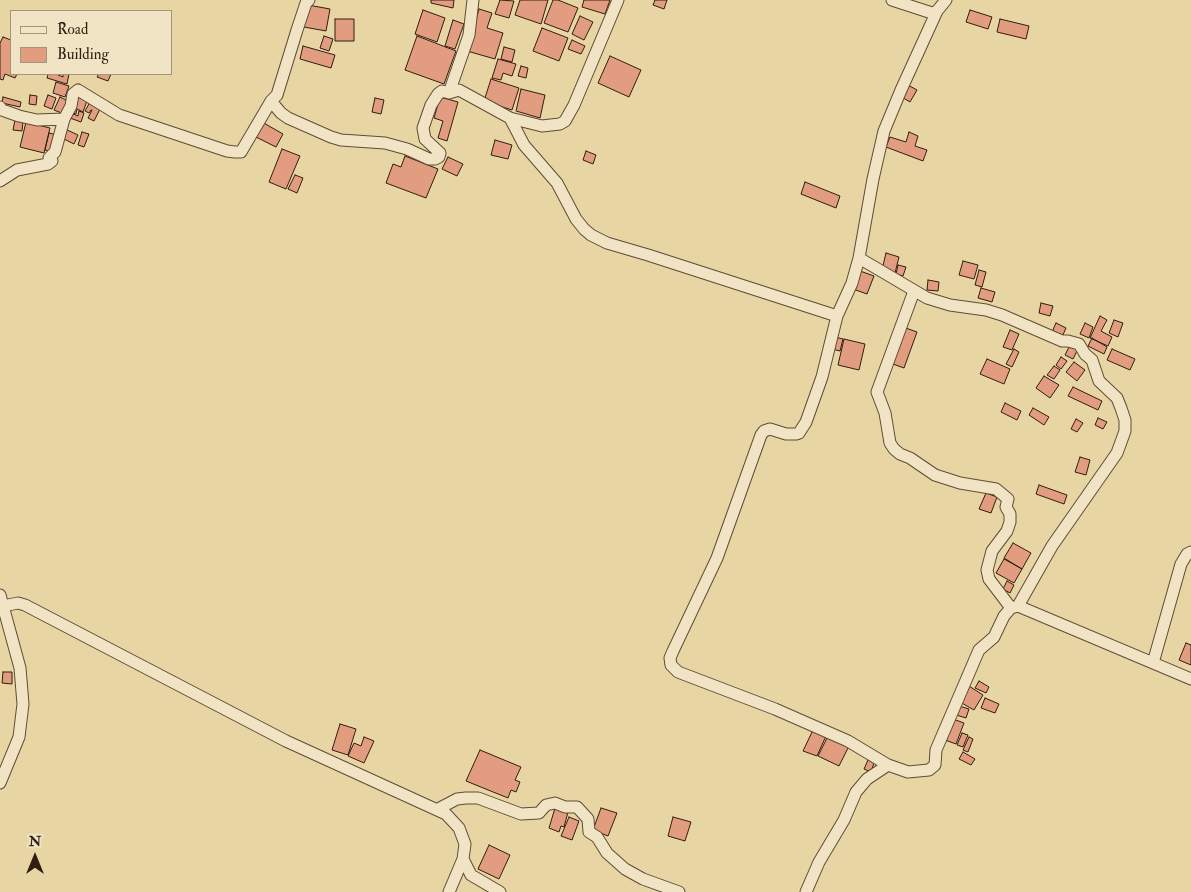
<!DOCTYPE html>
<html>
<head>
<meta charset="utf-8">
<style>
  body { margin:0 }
  #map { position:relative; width:1191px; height:892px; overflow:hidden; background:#e8d5a4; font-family:"IM FELL Double Pica",serif }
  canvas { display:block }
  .legend { position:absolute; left:10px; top:10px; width:162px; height:65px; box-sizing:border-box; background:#f0e4c4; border:1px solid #a3957c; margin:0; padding:6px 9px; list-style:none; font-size:15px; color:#301e11 }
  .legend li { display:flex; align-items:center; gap:10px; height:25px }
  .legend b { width:25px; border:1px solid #a3957c }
  .north { position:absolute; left:10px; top:832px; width:50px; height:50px; -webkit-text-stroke:4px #f0e4c4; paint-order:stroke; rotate:0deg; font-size:14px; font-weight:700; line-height:20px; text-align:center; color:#301e11 }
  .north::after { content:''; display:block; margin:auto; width:18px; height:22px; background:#301e11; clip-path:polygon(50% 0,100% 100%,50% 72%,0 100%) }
</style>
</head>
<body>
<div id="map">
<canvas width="1191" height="892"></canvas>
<ul class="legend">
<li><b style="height:6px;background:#f0e4c4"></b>Road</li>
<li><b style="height:14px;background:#e29c7f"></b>Building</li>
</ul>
<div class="north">N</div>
</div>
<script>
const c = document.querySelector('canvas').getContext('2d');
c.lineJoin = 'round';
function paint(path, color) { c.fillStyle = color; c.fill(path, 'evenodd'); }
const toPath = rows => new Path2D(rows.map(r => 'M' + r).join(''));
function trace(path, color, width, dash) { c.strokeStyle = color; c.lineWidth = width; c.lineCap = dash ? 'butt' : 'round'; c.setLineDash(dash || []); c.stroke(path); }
const building = toPath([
  [431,0,454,0,453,8,431,3,431,0],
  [500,0,514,1,509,18,495,14,500,0],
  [520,0,548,0,541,24,515,15,520,0],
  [553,0,558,0,578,8,568,32,544,23,553,0],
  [584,0,610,0,605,14,582,7,584,0],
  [655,0,667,0,664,9,653,5,655,0],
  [308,5,330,9,326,31,304,27,308,5],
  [479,9,492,13,487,28,503,33,495,59,467,51,479,9],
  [423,10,445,18,437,42,415,34,423,10],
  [970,10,992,17,988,29,966,22,970,10],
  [580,16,593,22,584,40,572,34,580,16],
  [335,19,354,19,354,41,335,41,335,19],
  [1000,19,1029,26,1026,39,997,32,1000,19],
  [453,20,464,24,455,49,445,46,453,20],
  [542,28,568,38,559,61,533,51,542,28],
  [324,36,333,39,329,51,320,48,324,36],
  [417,36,456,51,444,84,405,70,417,36],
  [3,37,11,40,11,74,17,74,15,78,5,74,3,80,0,79,0,43,3,37],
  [572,40,585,46,581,54,568,49,572,40],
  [303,46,335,55,331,68,300,59,303,46],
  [504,47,515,50,512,62,501,59,504,47],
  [610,56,641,70,629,97,598,83,610,56],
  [498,59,516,64,512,76,503,73,501,80,492,78,498,59],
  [521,66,528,68,526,78,518,76,521,66],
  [48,74,58,74,58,75,63,77,63,74,69,74,67,84,47,78,48,74],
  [99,74,111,74,108,81,97,77,99,74],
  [491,79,519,88,512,110,484,101,491,79],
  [56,82,69,86,65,97,53,93,56,82],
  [906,84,917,90,910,102,900,96,906,84],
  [521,89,545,95,540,118,516,111,521,89],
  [76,94,88,98,83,112,77,109,76,114,69,112,76,94],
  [30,95,37,96,36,105,29,104,30,95],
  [48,95,56,98,52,109,44,106,48,95],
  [3,97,21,102,20,107,2,103,3,97],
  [60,97,70,102,64,114,54,110,60,97],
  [440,97,458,102,447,141,438,138,443,121,434,118,440,97],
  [375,98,384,100,381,114,372,112,375,98],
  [90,102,101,107,94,121,88,118,92,110,91,110,89,113,85,111,90,102],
  [79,111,84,113,81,122,70,118,71,113,78,116,79,111],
  [15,120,23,121,22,131,13,130,15,120],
  [26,122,50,128,44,153,20,147,26,122],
  [262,122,283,134,276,147,254,136,262,122],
  [65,129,78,135,74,144,60,137,65,129],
  [82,132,89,134,84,147,78,145,82,132],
  [909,132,918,136,915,146,927,150,923,161,886,147,890,137,906,142,909,132],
  [49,133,57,135,53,152,45,150,49,133],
  [495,140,512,145,508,159,491,155,495,140],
  [282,149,300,156,286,189,269,182,282,149],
  [586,151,596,155,593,164,583,160,586,151],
  [405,156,438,169,426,198,386,183,393,164,401,167,405,156],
  [448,157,463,164,457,176,442,169,448,157],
  [295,175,303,178,297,193,288,189,295,175],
  [805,182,840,196,836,208,801,194,805,182],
  [886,253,899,257,895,273,882,270,886,253],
  [963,261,978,265,974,279,959,275,963,261],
  [898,265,906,267,903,276,896,274,898,265],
  [979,270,986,272,982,287,975,285,979,270],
  [860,271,874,276,867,294,853,289,860,271],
  [928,280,939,282,938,291,927,290,928,280],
  [981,288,995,292,992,302,978,298,981,288],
  [1041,303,1053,306,1050,316,1039,313,1041,303],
  [1100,316,1107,320,1101,331,1112,337,1108,346,1090,338,1100,316],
  [1114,320,1123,323,1118,337,1109,333,1114,320],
  [1056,323,1066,328,1062,337,1052,332,1056,323],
  [1085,323,1093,327,1089,338,1080,334,1085,323],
  [903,327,917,332,904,368,890,363,903,327],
  [1010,330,1019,334,1012,350,1003,347,1010,330],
  [835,337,843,339,840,351,832,349,835,337],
  [1092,338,1107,347,1104,354,1088,346,1092,338],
  [844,339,865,344,859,370,838,365,844,339],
  [1071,343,1079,347,1073,359,1065,355,1071,343],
  [1014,349,1019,352,1012,367,1006,364,1014,349],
  [1112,349,1135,359,1130,370,1107,360,1112,349],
  [1061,357,1067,361,1061,369,1056,365,1061,357],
  [987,359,1010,369,1004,384,980,374,987,359],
  [1074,362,1085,370,1077,381,1066,372,1074,362],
  [1054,366,1060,370,1054,379,1047,375,1054,366],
  [1044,376,1059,385,1050,398,1036,388,1044,376],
  [1073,387,1102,401,1098,410,1068,396,1073,387],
  [1005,403,1021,411,1017,420,1001,412,1005,403],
  [1033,408,1049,417,1044,425,1029,415,1033,408],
  [1098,418,1107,422,1103,429,1095,425,1098,418],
  [1076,419,1083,423,1077,432,1071,429,1076,419],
  [1080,457,1090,460,1086,475,1075,472,1080,457],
  [1039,485,1067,495,1064,504,1036,494,1039,485],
  [986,493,997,497,991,513,979,509,986,493],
  [1013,543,1031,553,1022,569,1004,558,1013,543],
  [1004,559,1022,569,1014,583,996,573,1004,559],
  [1007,581,1014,585,1010,593,1003,589,1007,581],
  [1186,643,1191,645,1191,665,1179,660,1186,643],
  [3,672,12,672,12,684,2,683,3,672],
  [979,681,989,687,986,693,975,688,979,681],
  [969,686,983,695,974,710,960,702,969,686],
  [985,698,999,704,995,713,981,708,985,698],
  [959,706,969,709,966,718,956,715,959,706],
  [953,719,964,723,956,744,945,740,953,719],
  [340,724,356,729,348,755,332,750,340,724],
  [813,730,826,736,817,756,803,751,813,730],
  [962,733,968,735,963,747,957,745,962,733],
  [828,736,849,746,839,766,818,756,828,736],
  [364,737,374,741,364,763,348,756,354,743,361,746,364,737],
  [969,737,973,739,968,752,963,750,969,737],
  [480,750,521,767,515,780,520,782,516,792,511,790,508,798,466,781,480,750],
  [963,752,975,759,971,765,959,759,963,752],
  [868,760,874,763,871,772,864,769,868,760],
  [555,808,568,812,564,827,561,826,559,832,549,828,555,808],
  [601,808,617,813,608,836,593,830,601,808],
  [569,817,579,821,572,840,561,836,569,817],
  [673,817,691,822,685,841,668,836,673,817],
  [489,845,510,855,499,879,478,869,489,845]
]);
const minor = toPath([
  [309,0,306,3,297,30,277,95,271,101,281,113,288,118,331,137,341,140,385,143,407,149,429,159,435,159,439,157,440,153,425,139,423,128,431,105,438,94,442,91,449,93,459,90,510,118,542,126,560,124,565,121,574,105,618,0],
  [892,0,932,13,937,11,946,0],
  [937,11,901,90,884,131,873,179,859,258,852,283,837,316,822,377,806,422,799,433,796,434,786,434,770,429,764,431,761,435,717,558,673,651,670,658,671,665,678,672,775,709,848,741,888,765,908,772,929,770,935,765,936,750,979,650,994,637,1004,616,1011,608,1018,606,1191,679],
  [449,93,469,35,473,0],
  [0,107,2,110,19,116,37,120,64,119,71,106,73,94,78,90,119,115,227,151,235,152,241,152,271,101],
  [510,118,524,145,557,183,576,219,584,229,591,235,607,243,648,255,837,316],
  [0,181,17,170,48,164,52,161,49,158,55,152,64,119],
  [859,258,927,298,950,305,986,310,1002,315,1062,341,1068,341,1079,344,1085,354,1092,360,1099,381,1117,398,1121,408,1125,420,1125,431,1117,453,1052,546,1018,606],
  [914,291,877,392,885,413,890,443,894,449,900,454,910,458,935,475,960,483,996,489,1008,499,1006,507,1010,514,1010,522,1007,531,992,551,987,570,989,579,1011,608],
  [0,595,20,668,23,704,19,737,0,783],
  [3,606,18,603,25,605,286,741,446,814,459,828,465,844,463,859,449,892],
  [1153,663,1181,564,1187,554,1191,552],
  [438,809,457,799,466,798,478,798,521,814,539,813,546,805,555,803,565,807,577,807,588,819,589,832,597,837,607,853,625,869,643,879,679,892],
  [463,859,471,875,500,892],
  [806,892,819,862,844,820,856,792,867,779,888,765]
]);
paint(building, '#e29c7f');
trace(building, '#301e11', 1);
trace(minor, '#5e4c36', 13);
trace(minor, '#f0e4c4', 11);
</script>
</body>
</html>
